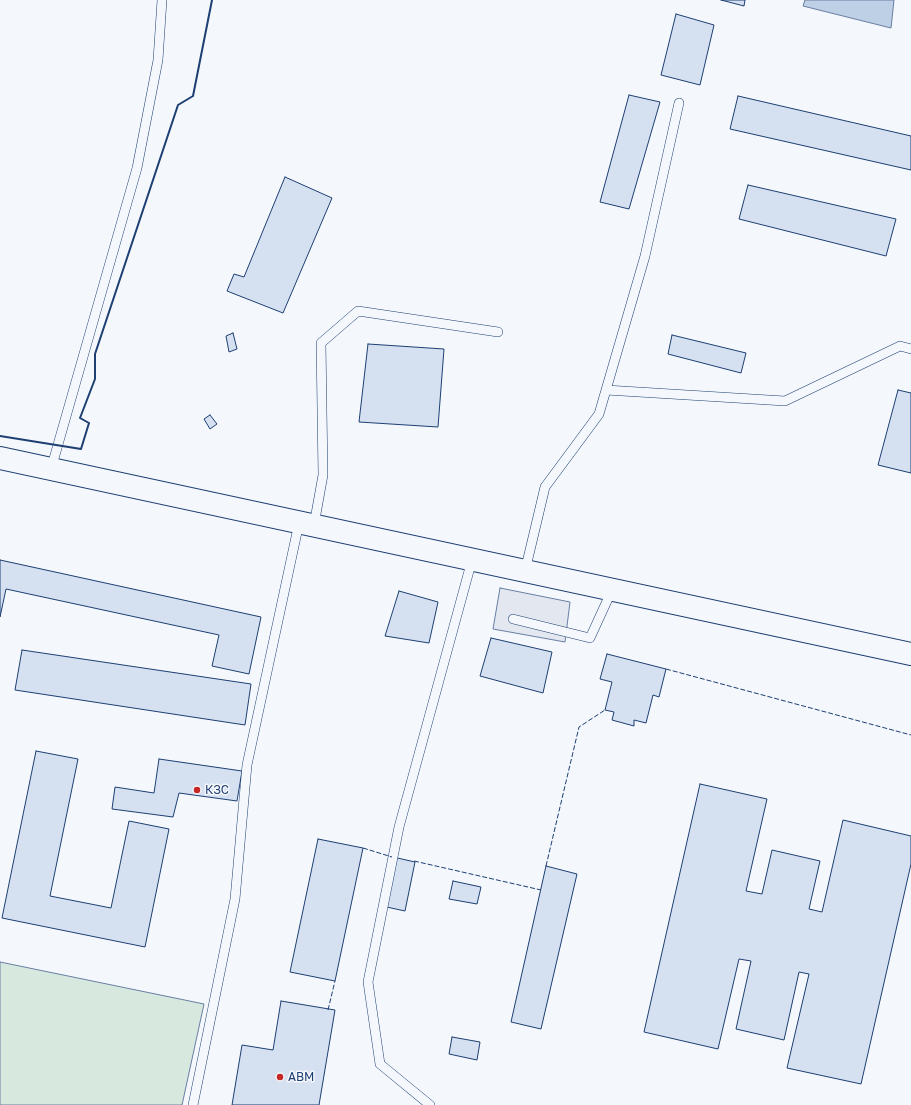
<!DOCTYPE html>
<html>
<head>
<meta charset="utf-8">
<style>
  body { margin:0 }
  canvas { display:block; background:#f4f7fb }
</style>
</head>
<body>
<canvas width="911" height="1105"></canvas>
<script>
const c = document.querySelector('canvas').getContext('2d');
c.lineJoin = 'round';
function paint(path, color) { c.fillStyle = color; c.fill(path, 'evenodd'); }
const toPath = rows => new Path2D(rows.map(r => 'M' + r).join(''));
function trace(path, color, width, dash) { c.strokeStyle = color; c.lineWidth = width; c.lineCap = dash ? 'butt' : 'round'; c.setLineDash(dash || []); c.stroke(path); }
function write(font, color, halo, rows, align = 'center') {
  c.font = font + ' "Golos Text",sans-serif'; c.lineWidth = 3; c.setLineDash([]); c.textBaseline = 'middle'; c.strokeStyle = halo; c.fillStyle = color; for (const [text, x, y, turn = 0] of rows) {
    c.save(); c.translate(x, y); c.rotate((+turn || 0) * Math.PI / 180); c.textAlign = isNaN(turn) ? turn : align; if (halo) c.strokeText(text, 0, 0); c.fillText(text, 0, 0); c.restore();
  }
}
const green = toPath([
  [0,962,204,1004,182,1105,0,1105,0,962]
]);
const parking = toPath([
  [500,588,570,602,565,642,493,629,500,588]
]);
const water = toPath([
  [805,0,894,0,891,28,803,6,805,0]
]);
const building = toPath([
  [721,0,745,0,744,6,721,0],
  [676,14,714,25,700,85,661,75,676,14],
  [629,95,660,102,629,209,600,202,629,95],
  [738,96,911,136,911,170,730,129,738,96],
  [285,177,332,198,283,313,227,291,234,274,244,277,285,177],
  [748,185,896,219,886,256,739,219,748,185],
  [233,333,237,349,229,352,226,336,233,333],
  [672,335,746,353,741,373,668,354,672,335],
  [368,344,444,349,438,427,359,422,368,344],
  [898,390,911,393,911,473,878,465,898,390],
  [210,415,217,424,210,429,204,419,210,415],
  [0,560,261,617,249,674,212,666,219,635,6,589,0,617,0,560],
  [399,591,438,602,429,643,385,636,399,591],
  [491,638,552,652,543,693,480,676,491,638],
  [22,650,251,684,245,725,15,690,22,650],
  [607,654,666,669,659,697,653,695,646,723,634,720,634,726,612,720,614,712,605,710,612,682,600,679,607,654],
  [36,751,78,759,50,896,111,908,129,821,169,829,145,947,2,918,36,751],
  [159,759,242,771,237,801,179,793,173,817,112,809,115,787,154,793,159,759],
  [700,784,767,799,746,891,762,894,772,850,820,861,809,909,822,912,843,820,911,836,911,864,861,1084,787,1068,809,974,799,972,784,1040,736,1029,751,961,739,959,718,1049,644,1032,700,784],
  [318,839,363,848,335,981,290,972,318,839],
  [393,857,415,862,405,911,382,906,393,857],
  [546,866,577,874,541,1029,511,1022,546,866],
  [453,881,481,887,477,904,449,899,453,881],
  [281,1001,335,1010,319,1105,232,1105,242,1045,273,1050,281,1001],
  [452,1037,480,1042,477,1060,449,1054,452,1037]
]);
const service = toPath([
  [606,390,785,401,900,346,911,349],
  [51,469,137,168,158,60,162,0],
  [314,525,323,475,321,343,358,311,498,332],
  [525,571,545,487,599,414,645,256,679,103],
  [513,619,590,638,612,590],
  [193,1105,235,899,247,765,299,523],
  [430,1105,380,1064,368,982,399,827,472,560]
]);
const tertiary = toPath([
  [0,458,911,654]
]);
const fence = toPath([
  [666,669,911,735],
  [363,848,392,857],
  [414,861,541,890],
  [546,866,579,727,605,710],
  [328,1010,335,981]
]);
const wall = toPath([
  [0,436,81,449,89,423,80,418,95,379,95,354,178,105,193,96,212,0]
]);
const markers = [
  [197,790,4,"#c62828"],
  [280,1077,4,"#c62828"]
];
const poiNames = [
  ["КЗС",205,790],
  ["АВМ",288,1077]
];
paint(green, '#d7e8df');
trace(green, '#687fa3', 1);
paint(parking, '#e3e8f0');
trace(parking, '#687fa3', 1);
paint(water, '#bed0e5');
trace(water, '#687fa3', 1);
paint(building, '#d5e0f0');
trace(building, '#1d3f73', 1);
trace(service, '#1d3f73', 10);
trace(tertiary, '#1d3f73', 24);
trace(service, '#f4f7fb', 9);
trace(tertiary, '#f4f7fb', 22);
trace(fence, '#1d3f73', 1, [5, 2]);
trace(wall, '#1d3f73', 2);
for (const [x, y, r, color] of markers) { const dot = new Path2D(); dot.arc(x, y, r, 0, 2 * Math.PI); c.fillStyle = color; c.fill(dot); trace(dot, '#f4f7fb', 1.5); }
write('12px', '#1d3f73', '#f4f7fb', poiNames, 'left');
</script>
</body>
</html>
